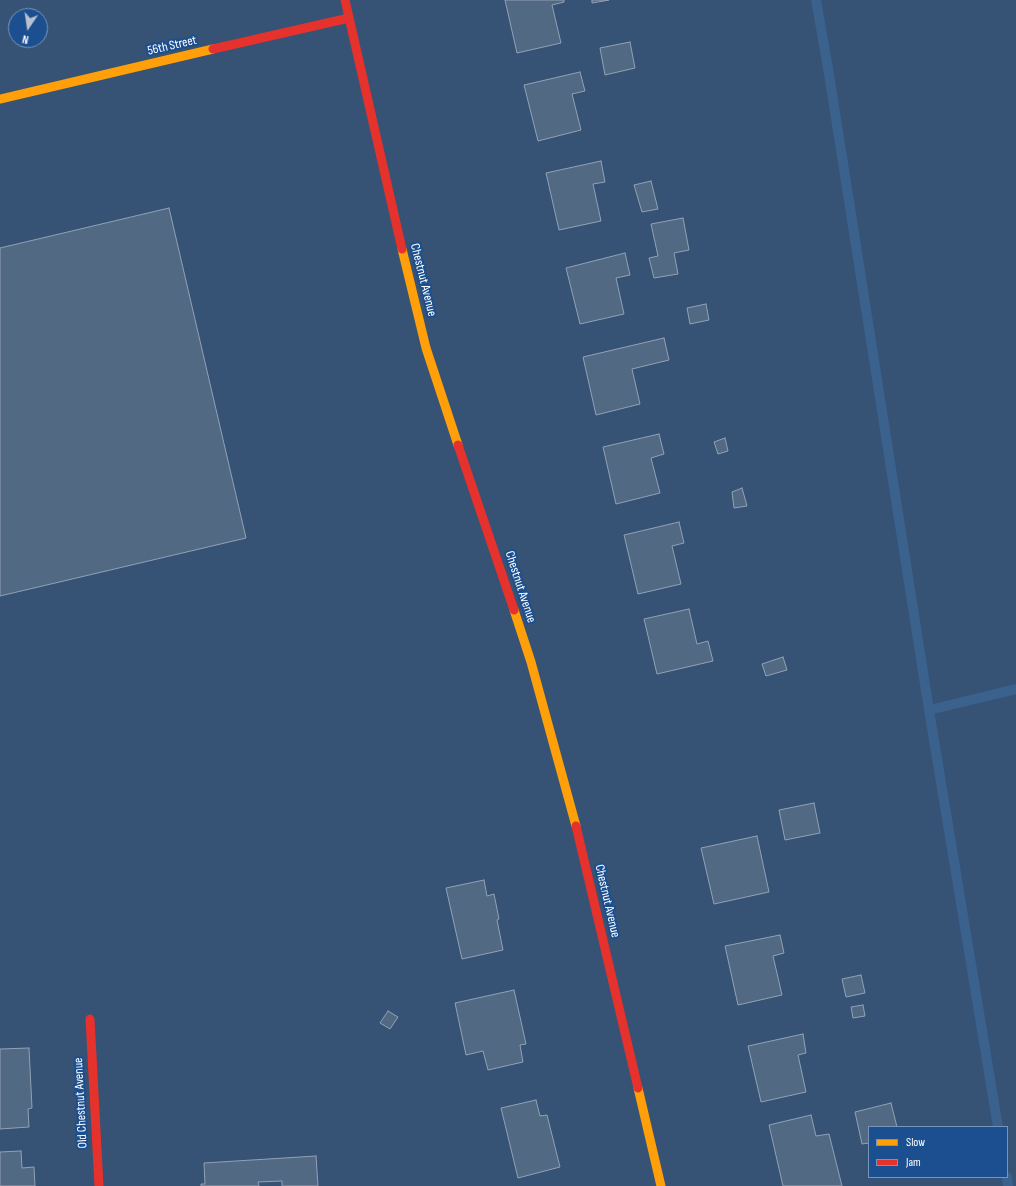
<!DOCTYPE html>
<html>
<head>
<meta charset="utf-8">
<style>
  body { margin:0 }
  #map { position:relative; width:1016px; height:1186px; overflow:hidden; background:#365274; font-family:"Sofia Sans Condensed",sans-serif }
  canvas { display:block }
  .legend { position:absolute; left:868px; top:1126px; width:140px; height:52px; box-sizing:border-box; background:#1b4f8f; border:1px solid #7695bc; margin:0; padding:5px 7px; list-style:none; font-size:12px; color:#fff }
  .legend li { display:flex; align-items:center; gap:8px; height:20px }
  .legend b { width:20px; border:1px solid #7695bc }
  .north { position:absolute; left:8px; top:8px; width:40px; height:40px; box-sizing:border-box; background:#1b4f8f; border:1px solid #7695bc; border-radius:50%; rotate:193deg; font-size:11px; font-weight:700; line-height:16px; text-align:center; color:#fff }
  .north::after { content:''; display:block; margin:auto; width:14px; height:18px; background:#b9c2ce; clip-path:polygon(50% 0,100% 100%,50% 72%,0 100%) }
</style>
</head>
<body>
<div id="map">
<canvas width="1016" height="1186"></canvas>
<ul class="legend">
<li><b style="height:5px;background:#ff9f0a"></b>Slow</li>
<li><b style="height:5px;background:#e5322d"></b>Jam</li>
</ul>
<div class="north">N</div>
</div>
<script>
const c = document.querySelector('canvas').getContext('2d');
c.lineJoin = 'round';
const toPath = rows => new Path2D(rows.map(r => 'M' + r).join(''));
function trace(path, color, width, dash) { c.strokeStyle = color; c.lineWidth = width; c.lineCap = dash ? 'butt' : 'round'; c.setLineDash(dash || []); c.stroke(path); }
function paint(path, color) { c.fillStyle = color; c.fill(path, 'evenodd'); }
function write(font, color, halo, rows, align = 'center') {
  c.font = font + ' "Sofia Sans Condensed",sans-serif'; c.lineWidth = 4; c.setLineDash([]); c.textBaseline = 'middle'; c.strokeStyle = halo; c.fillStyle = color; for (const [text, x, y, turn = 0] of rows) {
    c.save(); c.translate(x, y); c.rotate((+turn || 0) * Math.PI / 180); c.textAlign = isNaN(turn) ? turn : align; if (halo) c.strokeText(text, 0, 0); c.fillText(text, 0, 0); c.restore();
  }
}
const stream = toPath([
  [816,0,829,74,929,710,998,1127],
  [929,710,1016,689],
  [1007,1177,1008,1186]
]);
const building = toPath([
  [505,0,564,0,564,2,552,5,561,43,517,53,505,0],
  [592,0,609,0,592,3,592,0],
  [630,42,635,68,605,75,600,48,630,42],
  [580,72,585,91,572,94,581,130,538,141,524,85,580,72],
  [601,161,605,182,593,184,601,221,559,230,546,173,601,161],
  [651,181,658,209,642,212,634,185,651,181],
  [169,208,246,538,0,596,0,248,169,208],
  [683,218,689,250,674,253,678,274,654,278,649,258,658,256,651,224,683,218],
  [625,253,630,275,616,278,624,314,580,324,566,268,625,253],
  [706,304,709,320,690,324,687,308,706,304],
  [664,338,669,360,632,369,640,404,596,415,583,357,664,338],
  [659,434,664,454,651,458,660,493,616,504,603,447,659,434],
  [725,438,728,451,718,454,714,442,725,438],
  [742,488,747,506,734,508,732,492,742,488],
  [679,522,684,543,672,546,681,584,638,594,624,535,679,522],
  [689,609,697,644,708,641,713,661,657,674,644,619,689,609],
  [783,657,787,670,766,676,762,664,783,657],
  [814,803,820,833,785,840,779,810,814,803],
  [757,836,769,892,714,904,701,848,757,836],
  [484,880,487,896,494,894,499,919,497,920,503,950,462,959,446,888,484,880],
  [780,935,784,953,773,956,782,995,738,1005,725,946,780,935],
  [861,975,865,993,846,997,842,979,861,975],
  [514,990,526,1044,520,1045,523,1062,488,1070,483,1051,466,1055,455,1003,514,990],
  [863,1005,865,1016,853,1018,851,1007,863,1005],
  [388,1011,398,1017,390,1029,380,1023,388,1011],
  [803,1034,806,1053,798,1055,806,1092,761,1102,748,1046,803,1034],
  [29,1048,32,1108,28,1109,29,1127,0,1129,0,1049,29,1048],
  [536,1100,540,1116,547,1115,560,1167,518,1178,501,1108,536,1100],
  [891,1103,897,1127,869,1127,869,1143,862,1144,855,1112,891,1103],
  [811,1115,816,1136,829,1134,842,1186,783,1186,769,1125,811,1115],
  [21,1151,22,1168,34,1167,35,1186,0,1186,0,1152,21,1151],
  [316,1156,318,1186,282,1186,282,1181,258,1182,259,1186,201,1186,201,1184,205,1184,204,1163,316,1156]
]);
const slow = toPath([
  [0,99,213,49],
  [402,249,426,348,458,445],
  [514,610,531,662,576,826],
  [638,1088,661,1186]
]);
const jam = toPath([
  [345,0,402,249],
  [213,49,349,18],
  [458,445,514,610],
  [576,826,638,1088],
  [90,1019,99,1186]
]);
const streetNames = [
  ["56th Street",172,46,-13],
  ["Chestnut Avenue",423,280,76],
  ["Chestnut Avenue",520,587,72],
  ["Chestnut Avenue",607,901,77],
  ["Old Chestnut Avenue",81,1103,-93]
];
trace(stream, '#3b618d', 10);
paint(building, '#526984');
trace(building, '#92a2b6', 1);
trace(slow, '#ff9f0a', 9);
trace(jam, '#e5322d', 9);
write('13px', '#fff', '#1b4f8f', streetNames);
</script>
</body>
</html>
